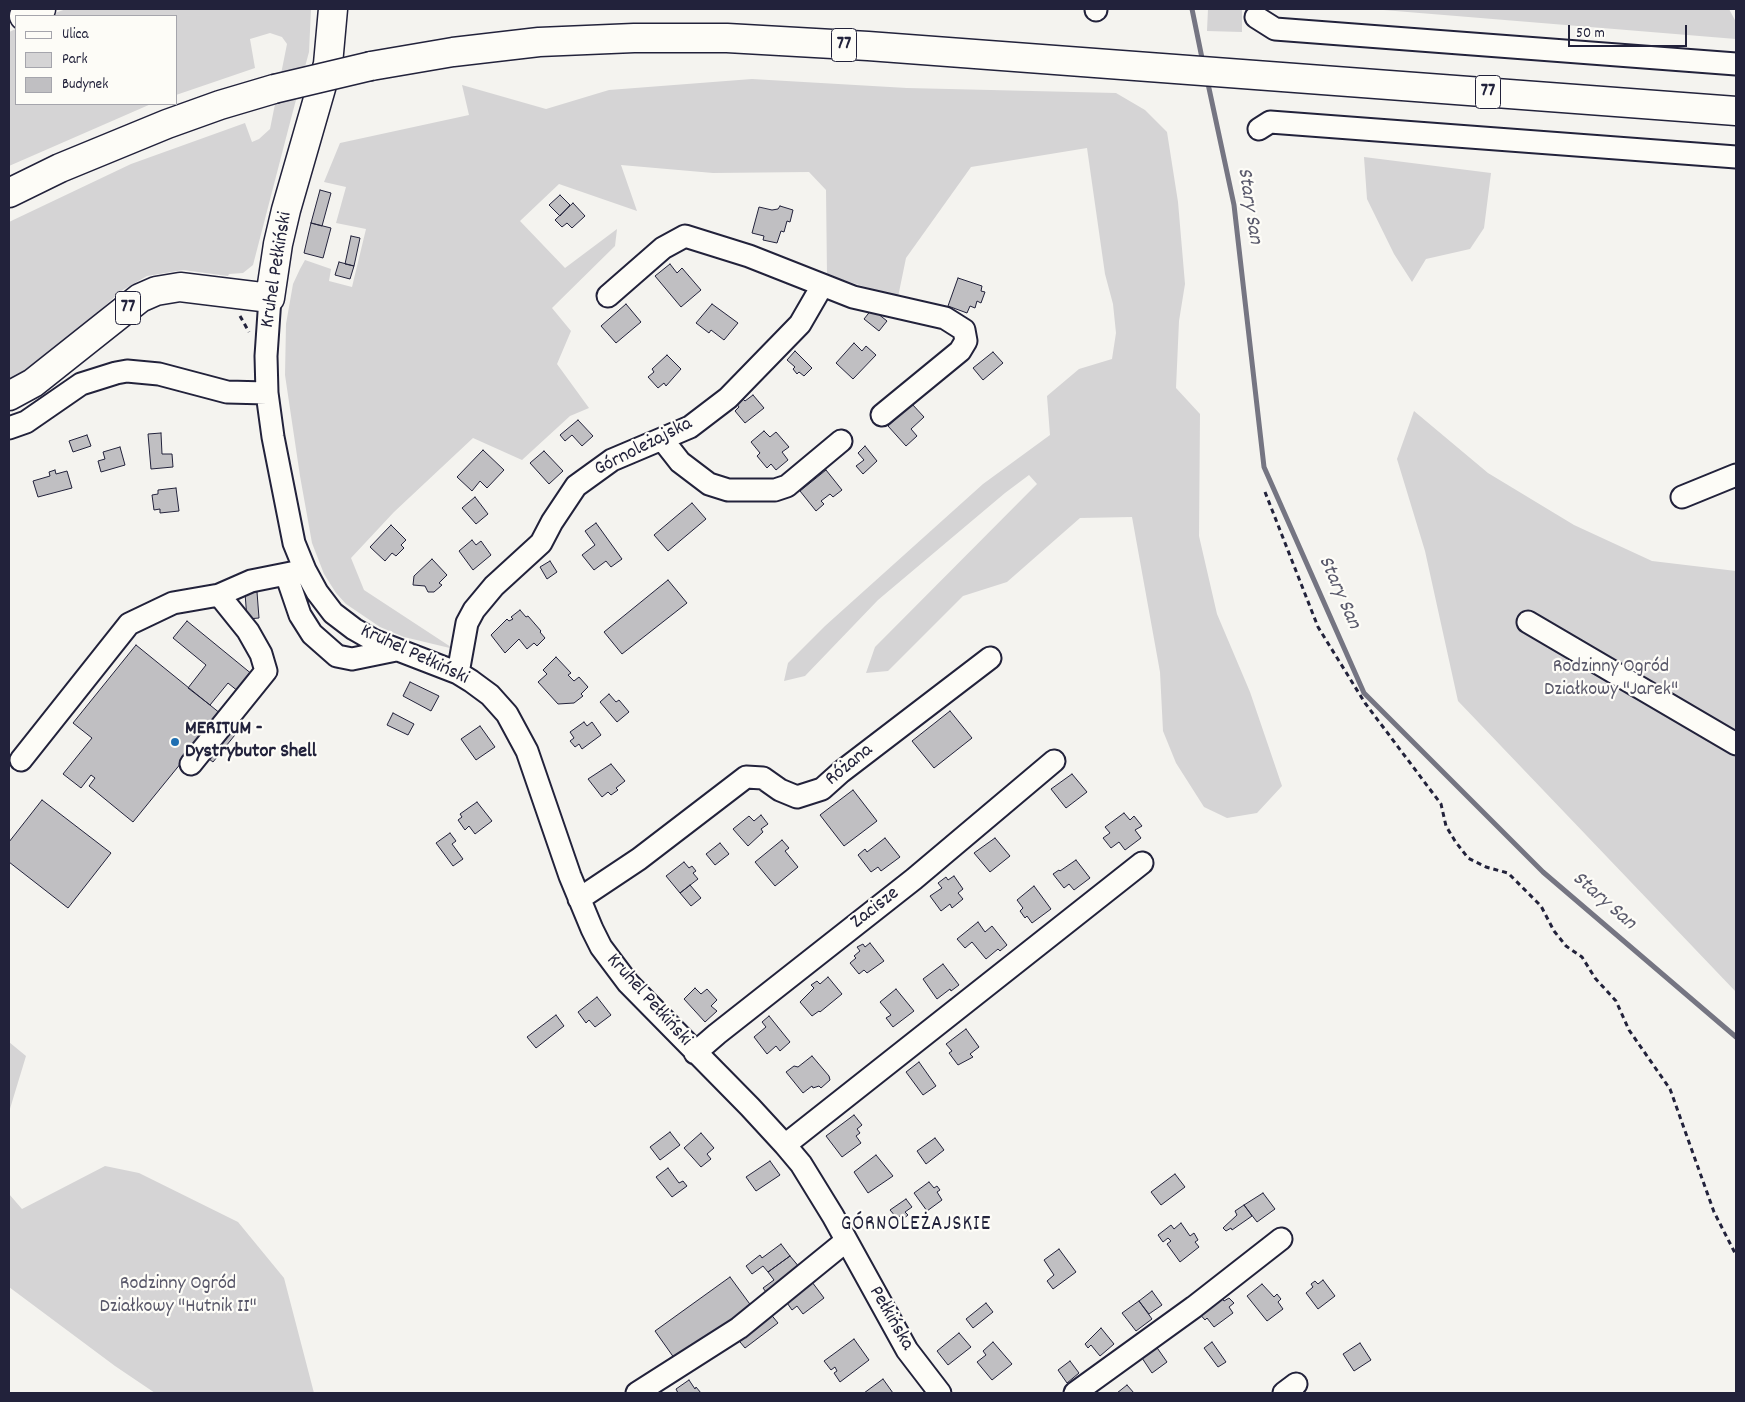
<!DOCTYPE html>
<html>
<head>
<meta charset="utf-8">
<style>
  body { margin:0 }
  #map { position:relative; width:1745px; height:1402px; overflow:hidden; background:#f4f3ef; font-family:Dekko,sans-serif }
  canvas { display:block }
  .frame { position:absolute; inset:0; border:10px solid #22223b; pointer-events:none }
  .legend { position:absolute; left:15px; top:15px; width:162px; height:90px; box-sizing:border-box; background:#fdfcf7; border:1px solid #a5a5ac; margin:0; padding:6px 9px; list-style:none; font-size:15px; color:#22223b }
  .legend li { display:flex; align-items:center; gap:10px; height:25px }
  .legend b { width:25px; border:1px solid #a5a5ac }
  .scale { position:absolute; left:1568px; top:25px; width:119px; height:22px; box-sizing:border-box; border:2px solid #22223b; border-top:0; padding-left:6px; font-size:15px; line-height:18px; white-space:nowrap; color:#22223b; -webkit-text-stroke:4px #fdfcf7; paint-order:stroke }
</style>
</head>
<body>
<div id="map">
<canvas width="1745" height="1402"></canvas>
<div class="frame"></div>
<ul class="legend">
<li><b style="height:6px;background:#fdfcf7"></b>Ulica</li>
<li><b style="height:14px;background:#d5d4d5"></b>Park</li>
<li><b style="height:14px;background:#c0bfc2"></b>Budynek</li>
</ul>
<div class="scale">50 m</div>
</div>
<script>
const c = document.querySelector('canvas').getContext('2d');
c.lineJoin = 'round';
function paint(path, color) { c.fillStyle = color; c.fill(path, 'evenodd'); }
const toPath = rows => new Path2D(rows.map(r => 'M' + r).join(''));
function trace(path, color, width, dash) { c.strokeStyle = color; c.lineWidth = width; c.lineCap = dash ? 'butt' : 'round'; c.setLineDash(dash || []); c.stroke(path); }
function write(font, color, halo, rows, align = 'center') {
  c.font = font + ' Dekko,sans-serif'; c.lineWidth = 4.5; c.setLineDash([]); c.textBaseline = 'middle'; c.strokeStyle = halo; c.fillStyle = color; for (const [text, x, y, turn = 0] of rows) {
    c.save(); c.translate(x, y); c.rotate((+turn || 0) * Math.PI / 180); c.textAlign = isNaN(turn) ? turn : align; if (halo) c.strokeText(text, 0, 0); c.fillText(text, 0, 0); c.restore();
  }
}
const green = toPath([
  [66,9,311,9,309,52,293,111,253,265,243,273,229,274,228,276,183,270,147,276,121,291,81,328,30,369,9,379,9,222,131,164,245,123,252,142,259,139,270,129,287,44,282,37,270,33,250,39,255,68,176,95,176,16,47,16],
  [1208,9,1242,9,1242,32,1207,31],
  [1371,9,1729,9,1736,22,1736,39],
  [16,29,16,104,151,104,9,166,9,32],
  [752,79,907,88,1116,93,1145,110,1167,132,1178,202,1185,284,1179,321,1176,388,1200,414,1199,536,1217,614,1250,692,1282,786,1257,813,1227,818,1204,807,1176,763,1163,731,1160,672,1132,517,1080,518,1007,582,963,596,888,671,866,673,875,647,1037,484,1029,475,1005,493,878,600,805,676,784,681,788,663,825,626,983,484,1050,435,1047,396,1079,369,1112,359,1116,333,1113,304,1105,274,1087,148,971,167,906,258,898,297,827,275,826,190,809,172,713,173,621,165,637,211,559,184,520,221,565,268,617,229,615,246,552,308,571,331,557,364,589,408,570,416,522,460,473,438,394,512,351,558,364,590,454,649,404,637,380,627,346,604,336,593,324,574,312,543,300,476,285,375,286,324,293,284,300,269,305,260,331,269,329,281,352,287,366,229,336,223,346,187,324,182,340,143,469,115,462,85,546,109,609,90],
  [1364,157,1491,173,1484,228,1470,249,1426,259,1412,282,1394,254,1367,199],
  [1414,411,1488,473,1574,525,1652,561,1736,571,1736,992,1458,701,1425,551,1397,459],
  [9,1042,26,1056,9,1112],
  [105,1166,139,1173,238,1222,284,1278,314,1393,155,1393,115,1366,9,1287,9,1194,22,1209]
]);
const stream = toPath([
  [1192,9,1203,63],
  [1207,79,1234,205,1264,467,1364,693,1543,872,1736,1037]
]);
const building = toPath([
  [320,190,331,193,322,226,311,223,320,190],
  [560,195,570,205,560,216,549,205,560,195],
  [573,203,585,216,572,228,567,223,562,227,555,220,573,203],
  [780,206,793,210,790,222,787,221,784,232,781,231,777,243,763,240,764,236,752,233,759,207,772,210,778,209,780,206],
  [311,223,331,228,323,258,304,253,311,223],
  [351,236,360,238,354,266,345,264,351,236],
  [339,262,354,266,350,279,335,275,339,262],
  [670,264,677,273,682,268,701,290,681,307,655,276,670,264],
  [958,278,982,286,981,291,985,292,981,303,977,301,975,308,970,306,967,313,948,306,958,278],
  [626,304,641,322,616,343,601,326,626,304],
  [712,304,738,323,724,340,711,330,709,333,696,323,712,304],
  [872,309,887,321,879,331,864,319,872,309],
  [854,343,862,351,866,346,876,355,853,379,836,363,854,343],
  [795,351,812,368,804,376,799,372,797,374,793,369,795,367,787,360,795,351],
  [993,352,1003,363,983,380,973,368,993,352],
  [667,355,681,369,666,386,664,383,658,388,648,377,654,372,652,369,667,355],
  [753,395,764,408,745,423,735,411,739,407,736,403,742,398,745,401,753,395],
  [912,404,924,417,911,429,917,436,906,446,888,426,912,404],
  [578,420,593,436,582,446,572,435,565,441,560,435,578,420],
  [764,431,770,437,776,432,789,447,782,452,788,460,776,470,771,464,767,468,757,456,760,453,751,442,764,431],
  [161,433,162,454,172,454,173,467,151,469,148,434,161,433],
  [87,435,91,446,73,452,69,441,87,435],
  [865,446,877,461,863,474,856,466,864,460,858,453,865,446],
  [120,447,125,465,101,472,98,461,105,459,103,452,120,447],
  [483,450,504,470,487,488,480,481,472,491,457,477,483,450],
  [544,451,563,471,549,484,530,463,544,451],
  [55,470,56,474,67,471,72,488,38,497,33,481,50,476,49,472,55,470],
  [826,470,842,490,833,497,830,494,821,501,824,504,816,511,800,491,826,470],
  [176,488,179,511,160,513,160,509,154,510,152,495,158,494,158,490,176,488],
  [475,497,488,514,476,524,462,508,475,497],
  [692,503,706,519,668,551,654,535,692,503],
  [596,523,622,559,611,567,606,561,594,570,582,555,595,545,585,531,596,523],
  [391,525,406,540,401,545,404,548,396,556,392,553,385,561,370,547,391,525],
  [472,540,476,545,481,541,491,555,473,570,459,551,472,540],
  [432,559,447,575,439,583,442,585,434,592,428,592,425,586,413,585,414,576,432,559],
  [550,561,557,572,547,579,540,567,550,561],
  [668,580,687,603,622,654,604,632,668,580],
  [257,592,259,618,247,619,245,593,257,592],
  [520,610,526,617,528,616,541,631,540,632,545,638,537,646,534,643,527,649,519,639,505,653,491,635,507,619,509,621,513,619,511,617,520,610],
  [187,621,253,675,239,692,228,683,210,705,188,688,206,665,173,638,187,621],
  [136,645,221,714,133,822,89,786,95,778,91,775,81,788,63,774,92,738,73,723,136,645],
  [556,657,571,673,568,675,574,681,579,677,588,687,581,694,583,696,574,703,558,704,538,682,547,674,543,670,556,657],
  [410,682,439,696,431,711,403,696,410,682],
  [609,694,616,702,619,700,629,712,617,722,600,702,609,694],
  [950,711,972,738,934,768,912,741,950,711],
  [393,713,414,724,408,735,387,725,393,713],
  [584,722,587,726,592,722,601,735,582,749,579,744,575,747,570,741,574,738,570,732,584,722],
  [231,723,239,730,213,762,205,756,231,723],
  [480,726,495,747,476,760,461,739,480,726],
  [611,764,625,781,616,788,618,790,611,795,608,792,602,797,588,779,611,764],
  [1072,774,1087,792,1066,808,1051,789,1072,774],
  [853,790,877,821,844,846,820,815,853,790],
  [42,800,111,853,68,908,9,862,9,842,42,800],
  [477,802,492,821,475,834,469,826,465,830,458,820,462,817,460,814,477,802],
  [1124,813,1130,820,1134,816,1142,826,1135,830,1141,838,1125,850,1119,842,1111,848,1103,838,1110,833,1105,827,1124,813],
  [761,815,768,824,761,829,763,832,748,846,733,829,749,816,754,821,761,815],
  [450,833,456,841,452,844,463,859,453,866,436,843,450,833],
  [885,838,900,857,881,871,878,867,871,872,858,855,865,849,867,852,885,838],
  [995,838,1010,856,990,872,974,853,995,838],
  [782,840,789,848,785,851,798,867,775,886,755,862,782,840],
  [720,843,729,854,715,865,706,854,720,843],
  [1076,860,1090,878,1074,890,1069,884,1064,888,1053,874,1059,870,1060,871,1076,860],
  [684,862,689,868,692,866,696,871,693,873,698,879,680,893,666,876,684,862],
  [954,876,963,889,958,893,963,899,952,908,950,904,941,911,930,896,942,888,938,883,946,877,948,880,954,876],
  [690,885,701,898,691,906,680,893,690,885],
  [1034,886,1051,909,1032,923,1027,916,1025,918,1020,911,1023,908,1017,900,1034,886],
  [978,922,985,932,992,926,1007,945,1000,951,998,949,986,959,972,942,965,948,957,939,978,922],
  [870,943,884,961,867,973,864,970,859,974,850,963,856,958,854,956,860,951,857,947,863,944,865,947,870,943],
  [943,964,959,985,951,991,950,989,937,999,923,979,943,964],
  [828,977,842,994,820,1012,819,1011,812,1016,800,1002,814,988,811,985,817,981,820,984,828,977],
  [695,988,701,994,707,989,717,1000,711,1006,717,1011,705,1022,684,999,695,988],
  [896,989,914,1011,893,1027,886,1018,891,1015,880,1002,896,989],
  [597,997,611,1015,595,1027,589,1020,586,1023,578,1012,597,997],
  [556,1015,564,1026,536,1048,527,1037,556,1015],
  [769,1016,790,1042,780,1051,776,1046,767,1054,754,1037,766,1027,762,1022,769,1016],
  [966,1029,979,1047,970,1054,973,1057,958,1065,949,1053,952,1051,946,1044,966,1029],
  [812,1056,829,1076,830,1080,821,1088,819,1086,813,1088,812,1086,803,1093,786,1072,794,1066,798,1067,812,1056],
  [919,1062,936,1086,923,1095,906,1072,919,1062],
  [854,1115,862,1125,857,1129,860,1133,856,1136,861,1143,842,1157,826,1136,854,1115],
  [670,1132,680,1145,660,1160,650,1147,670,1132],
  [701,1133,714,1148,707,1154,711,1159,701,1167,684,1148,701,1133],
  [935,1138,944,1150,926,1164,917,1151,935,1138],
  [876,1155,893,1176,868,1193,854,1172,876,1155],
  [770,1161,780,1175,756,1191,746,1177,770,1161],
  [668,1168,679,1183,683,1181,687,1186,672,1197,656,1177,668,1168],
  [1175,1174,1185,1187,1161,1205,1151,1192,1175,1174],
  [929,1182,934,1188,937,1186,940,1190,937,1192,942,1200,927,1211,914,1193,929,1182],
  [1263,1193,1275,1209,1257,1222,1244,1205,1263,1193],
  [906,1199,912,1207,905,1212,908,1215,903,1219,900,1216,897,1218,890,1210,906,1199],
  [1244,1205,1252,1216,1232,1230,1231,1228,1226,1231,1223,1228,1237,1215,1235,1211,1244,1205],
  [1181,1223,1190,1236,1194,1233,1198,1240,1195,1242,1199,1247,1180,1262,1167,1244,1171,1241,1168,1238,1163,1242,1158,1235,1171,1225,1174,1229,1181,1223],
  [781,1244,790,1256,768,1272,763,1266,752,1274,746,1266,760,1255,762,1258,781,1244],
  [1059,1249,1076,1272,1053,1289,1047,1281,1054,1275,1044,1260,1059,1249],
  [790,1256,800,1268,769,1296,763,1288,774,1280,768,1272,790,1256],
  [730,1277,752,1307,677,1362,655,1331,730,1277],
  [809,1278,824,1298,803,1314,797,1306,792,1310,783,1297,809,1278],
  [1323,1280,1335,1296,1318,1309,1306,1293,1313,1287,1311,1284,1315,1281,1318,1284,1323,1280],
  [1262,1284,1274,1297,1277,1294,1281,1299,1278,1302,1283,1309,1267,1321,1247,1296,1262,1284],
  [1152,1291,1162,1305,1149,1314,1139,1301,1152,1291],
  [1219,1294,1224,1301,1229,1298,1234,1303,1229,1307,1233,1313,1214,1327,1207,1318,1205,1320,1198,1312,1219,1294],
  [1139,1301,1152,1319,1136,1331,1122,1313,1139,1301],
  [986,1303,993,1312,973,1328,966,1319,986,1303],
  [769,1312,778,1323,745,1348,736,1337,769,1312],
  [1101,1328,1114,1344,1100,1356,1091,1345,1088,1348,1085,1344,1101,1328],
  [959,1333,971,1347,948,1365,937,1351,959,1333],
  [854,1339,869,1360,840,1382,834,1373,837,1371,835,1367,831,1370,824,1361,854,1339],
  [993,1342,1012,1364,992,1380,977,1362,986,1355,983,1351,993,1342],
  [1153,1342,1167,1362,1152,1373,1138,1352,1153,1342],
  [1212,1342,1226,1362,1218,1367,1204,1348,1212,1342],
  [1360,1343,1371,1360,1354,1371,1343,1354,1360,1343],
  [1070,1361,1079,1373,1067,1383,1058,1370,1070,1361],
  [883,1379,893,1393,864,1393,883,1379],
  [689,1380,695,1389,696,1387,701,1393,678,1393,676,1389,689,1380],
  [1127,1385,1134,1393,1117,1393,1127,1385]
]);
const path = toPath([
  [240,316,249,332],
  [1265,492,1318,627,1365,703,1441,804,1446,826,1455,841,1468,858,1486,867,1508,873,1541,906,1554,931,1566,946,1582,957,1595,978,1616,1001,1629,1030,1670,1089,1714,1212,1736,1255]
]);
const minor = toPath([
  [1096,10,1096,9],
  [1256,17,1275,29,1736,64],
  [1259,129,1270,122,1736,157],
  [608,296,663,248,685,236,749,256,853,297,945,318,964,330,966,341,960,351,882,415],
  [270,298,266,356,267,393,273,437,294,543,305,570,317,592,333,613,354,629,375,641,458,673,471,681,490,695,507,714,527,751,570,876,592,929,601,947,628,983,750,1107,785,1145,801,1164,833,1216,907,1350,940,1393],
  [9,428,26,422,81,384,116,373,127,371,159,374,227,392,267,393],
  [662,439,680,462,709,484,728,490,775,490,787,486,841,441],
  [1682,497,1736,475],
  [301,571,286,574,300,615,312,634,337,656,352,659,396,650],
  [1528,622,1736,744],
  [458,673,467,623,474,610,494,586,541,543,552,522,576,486,612,460,690,427,728,398,800,324,822,286],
  [21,760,129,624,173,603,219,595,251,581,286,574],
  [191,764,266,671,261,654,248,631,219,595],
  [579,899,639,859,746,777,763,778,780,790,797,797,822,789,841,772,990,658],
  [695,1053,717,1034,914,879,1054,761],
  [785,1145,1142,863],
  [637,1393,739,1328,846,1241],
  [1075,1393,1194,1307,1281,1239],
  [1284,1393,1296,1384]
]);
const major = toPath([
  [24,16,41,9],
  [371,66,453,52,539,42,634,38,727,38,868,46,1736,111],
  [9,193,60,168,167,124,220,105,274,89],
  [9,396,33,383,140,298,156,291,180,287,270,298,278,244,286,210,328,64,333,9]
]);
const majorBridge = toPath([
  [274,89,371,66]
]);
const markers = [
  [175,742,5,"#1f6fb2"]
];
const shields = [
  [844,45,25],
  [1488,92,25],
  [128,308,25]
];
const shieldNames = [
  ["77",844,45],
  ["77",1488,92],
  ["77",128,308]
];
const streetNames = [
  ["Kruhel Pełkiński",278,270,-81],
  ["Górnoleżajska",644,448,-27],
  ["Kruhel Pełkiński",414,656,25],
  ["Różana",850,766,-39],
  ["Zacisze",876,909,-38],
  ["Kruhel Pełkiński",648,1001,48],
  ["Pełkińska",890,1319,60]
];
const parkNames = [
  ["Rodzinny Ogród",1611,668],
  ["Działkowy \"Jarek\"",1611,691],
  ["Rodzinny Ogród",178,1285],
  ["Działkowy \"Hutnik II\"",178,1308]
];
const poiNames = [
  ["MERITUM -",185,730],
  ["Dystrybutor Shell",185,753]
];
const waterNames = [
  ["Stary San",1248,206,81],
  ["Stary San",1338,593,66],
  ["Stary San",1603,902,41]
];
const neighbourhoodNames = [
  ["GÓRNOLEŻAJSKIE",916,1226]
];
paint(green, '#d5d4d5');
trace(stream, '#757582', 5);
paint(building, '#c0bfc2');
trace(building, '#22223b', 1);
trace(minor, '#22223b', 25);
trace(major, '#22223b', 31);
trace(path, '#22223b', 3, [5, 4]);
trace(minor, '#fdfcf7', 21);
trace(major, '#fdfcf7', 28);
trace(majorBridge, '#22223b', 31, []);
trace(majorBridge, '#fdfcf7', 28);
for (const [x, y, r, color] of markers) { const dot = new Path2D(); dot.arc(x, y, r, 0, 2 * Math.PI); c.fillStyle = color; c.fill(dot); trace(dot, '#fdfcf7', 2); }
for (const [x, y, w] of shields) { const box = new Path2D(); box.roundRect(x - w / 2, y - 16.5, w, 33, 4); c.fillStyle = '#fdfcf7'; c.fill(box); trace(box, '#22223b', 1); }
write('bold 19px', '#22223b', null, shieldNames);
write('20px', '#22223b', '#fdfcf7', streetNames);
write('20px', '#585769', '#fdfcf7', parkNames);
write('bold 20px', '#22223b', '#fdfcf7', poiNames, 'left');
write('italic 21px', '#59596b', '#fdfcf7', waterNames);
c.letterSpacing = '1px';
write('21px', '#22223b', '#fdfcf7', neighbourhoodNames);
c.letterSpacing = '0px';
</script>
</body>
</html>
